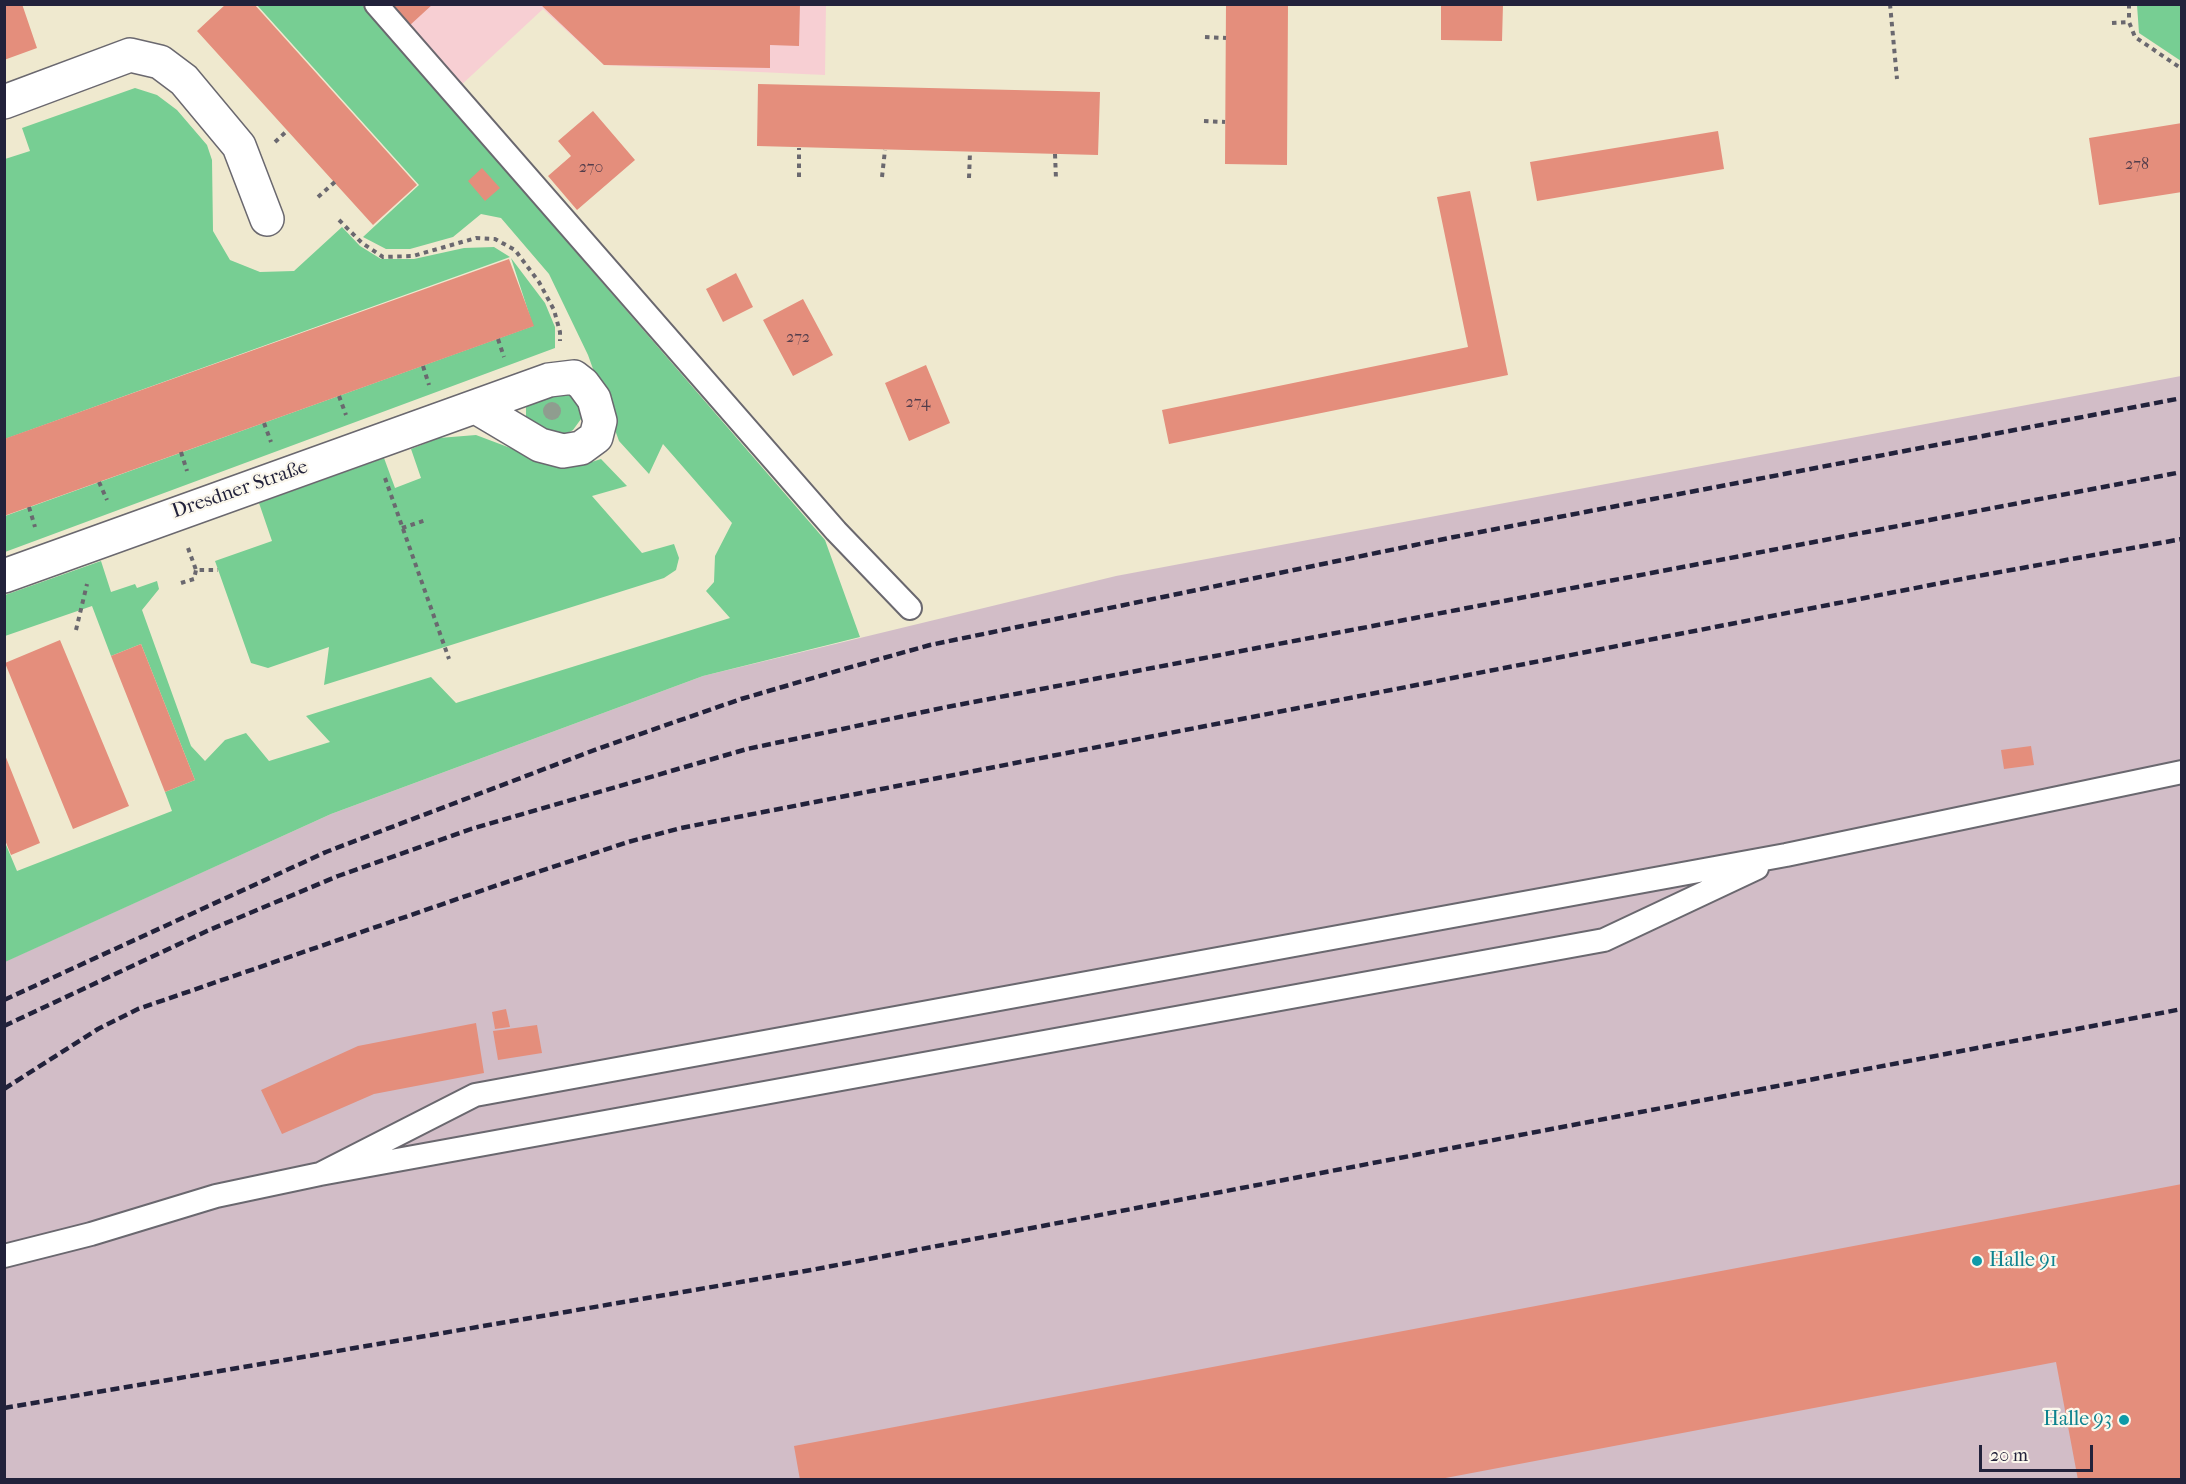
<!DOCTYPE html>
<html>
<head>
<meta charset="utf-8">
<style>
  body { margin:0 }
  #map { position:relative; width:2186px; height:1484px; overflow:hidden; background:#efe9cf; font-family:"IM FELL French Canon",serif }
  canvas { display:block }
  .frame { position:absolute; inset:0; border:6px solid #22223b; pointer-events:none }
  .scale { position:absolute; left:1979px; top:1445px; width:114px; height:27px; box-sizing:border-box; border:3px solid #22223b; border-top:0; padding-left:8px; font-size:18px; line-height:21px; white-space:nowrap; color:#22223b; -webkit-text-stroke:4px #fbf7ec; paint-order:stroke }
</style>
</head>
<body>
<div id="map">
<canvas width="2186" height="1484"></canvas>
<div class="frame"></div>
<div class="scale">20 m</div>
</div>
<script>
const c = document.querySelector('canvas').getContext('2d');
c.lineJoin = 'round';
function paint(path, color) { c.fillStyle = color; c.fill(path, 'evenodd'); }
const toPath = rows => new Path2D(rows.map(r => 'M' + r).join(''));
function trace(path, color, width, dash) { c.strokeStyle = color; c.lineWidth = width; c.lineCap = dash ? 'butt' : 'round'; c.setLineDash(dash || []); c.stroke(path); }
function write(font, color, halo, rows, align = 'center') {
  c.font = font + ' "IM FELL French Canon",serif'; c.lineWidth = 4.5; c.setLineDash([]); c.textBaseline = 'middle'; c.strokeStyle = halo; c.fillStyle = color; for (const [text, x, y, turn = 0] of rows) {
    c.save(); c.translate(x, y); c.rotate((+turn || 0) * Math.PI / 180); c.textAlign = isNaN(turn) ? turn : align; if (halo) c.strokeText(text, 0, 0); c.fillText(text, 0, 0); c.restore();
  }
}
const built = toPath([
  [361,5,826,5,825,75,604,65,543,9,444,101]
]);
const industrial = toPath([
  [2181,376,2181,1479,5,1479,4,962,331,814,703,676,1116,576]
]);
const green = toPath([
  [257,5,362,5,825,540,860,637,703,676,331,814,5,962,4,840,17,871,172,811,165,792,195,780,141,644,111,656,92,606,5,636,5,595,101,561,111,592,135,584,137,588,157,581,159,589,142,610,191,746,205,761,225,740,246,733,269,761,330,742,306,716,431,677,456,703,730,618,706,591,714,582,715,556,732,523,663,444,649,474,619,441,588,355,549,274,501,218,481,214,453,237,410,249,386,249,363,237,419,185],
  [2137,5,2181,5,2181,61,2139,33],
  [135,88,157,95,177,110,207,145,212,160,213,231,230,260,260,272,294,271,342,227,360,246,381,259,414,259,464,248,494,247,510,257,5,439,5,159,30,151,22,128],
  [511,258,545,303,555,327,555,348,5,552,5,516,533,326],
  [572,393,582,411,581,419,573,430,564,435,535,426,526,418,526,407,533,398],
  [476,435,558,466,582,465,601,459,627,486,592,496,642,553,674,544,679,558,676,570,664,578,324,685,329,647,268,668,251,663,215,561,272,541,259,503,384,458,395,488,421,478,411,449,439,438]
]);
const building = toPath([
  [4,4,22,4,37,48,4,60],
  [226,4,254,4,417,185,373,225,197,31],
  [389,4,433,4,409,26],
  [540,4,800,4,799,46,770,45,770,68,604,65],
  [1226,4,1288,4,1287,165,1225,164],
  [1441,4,1503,4,1502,41,1441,40],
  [758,84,1100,92,1098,155,757,146],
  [593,111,635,160,577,210,548,176,571,156,558,141],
  [2182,123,2182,192,2099,205,2089,138],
  [1718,131,1724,169,1537,201,1530,162],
  [482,168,500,188,485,201,468,181],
  [1470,191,1508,375,1169,444,1162,410,1468,347,1437,197],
  [509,259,534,326,4,516,4,439],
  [736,273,753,307,723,322,706,289],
  [803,299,833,355,793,376,763,320],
  [926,365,950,423,909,441,885,383],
  [60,640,129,806,73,829,5,663],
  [141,644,195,780,165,792,111,656],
  [2031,746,2034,765,2004,769,2001,750],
  [5,755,40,843,11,855,5,840],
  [506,1009,510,1027,495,1029,492,1012],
  [476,1023,484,1073,374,1094,282,1134,261,1090,358,1046],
  [537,1025,542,1053,498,1060,493,1031],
  [2182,1184,2182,1478,2078,1480,2056,1362,1435,1480,800,1480,794,1446]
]);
const path = toPath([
  [1890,4,1897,79],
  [2129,4,2129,22],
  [2112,23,2129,22,2135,37,2182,69],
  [1205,37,1226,38],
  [1204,121,1225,122],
  [275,142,288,130],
  [1055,154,1056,179],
  [799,177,799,148],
  [882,177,885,150],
  [969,178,970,152],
  [318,197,335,182],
  [339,220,362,243,383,257,413,256,476,238,495,239,515,250,539,282,554,310,560,332,560,341],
  [498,339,504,357],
  [423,366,429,385],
  [339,396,346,415],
  [264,423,271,442],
  [181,452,187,471],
  [385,478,449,659],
  [99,482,107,500],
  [29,507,35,527],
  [402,528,426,520],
  [188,548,196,570,218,570],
  [181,583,194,579,196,570],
  [76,630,87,584]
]);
const lane = toPath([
  [376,4,836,531,910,608],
  [320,1174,475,1095,1786,855,2182,772],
  [4,1256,91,1234,216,1196,320,1174,1604,940,1757,868]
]);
const street = toPath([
  [4,102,130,55,160,62,184,80,239,146,267,219],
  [4,576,549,380,574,377,583,384,594,399,600,421,596,437,581,448,563,451,540,445,476,407]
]);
const rail = toPath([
  [4,1000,326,852,597,749,741,699,844,669,930,645,1449,538,2182,398],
  [4,1026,207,931,338,876,471,829,747,749,947,707,2182,472],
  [4,1089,98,1029,138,1009,498,885,628,842,681,828,1967,578,2182,539],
  [4,1408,811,1270,2182,1009]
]);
const trees = [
  [552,411]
];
const markers = [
  [1977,1261,6,"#0f9aa8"],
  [2124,1420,6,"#0f9aa8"]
];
const numberNames = [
  ["278",2137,165],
  ["270",591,168],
  ["272",798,338],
  ["274",918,403]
];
const streetNames = [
  ["Dresdner Straße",240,490,-19]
];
const cultureNames = [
  ["Halle 91",1989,1261],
  ["Halle 93",2112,1420,"right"]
];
paint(built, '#f7cfd3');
paint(industrial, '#d2bdc7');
paint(green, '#77ce93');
paint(building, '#e48e7c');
trace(lane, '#6a686f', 26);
trace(street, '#6a686f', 36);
trace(path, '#6a686f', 4, [4.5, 4.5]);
trace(lane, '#fff', 22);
trace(street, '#fff', 33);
trace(rail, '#22223b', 4.5, [9, 4.5]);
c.fillStyle = '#8f9d8f';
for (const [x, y] of trees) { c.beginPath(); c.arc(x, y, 9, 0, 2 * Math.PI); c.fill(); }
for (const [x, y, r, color] of markers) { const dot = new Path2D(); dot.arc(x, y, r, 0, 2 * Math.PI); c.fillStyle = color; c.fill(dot); trace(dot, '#fbf7ec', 2); }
write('16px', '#523d4b', null, numberNames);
write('20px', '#22223b', '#fbf7ec', streetNames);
write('20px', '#0d838f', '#fbf7ec', cultureNames, 'left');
</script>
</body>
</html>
